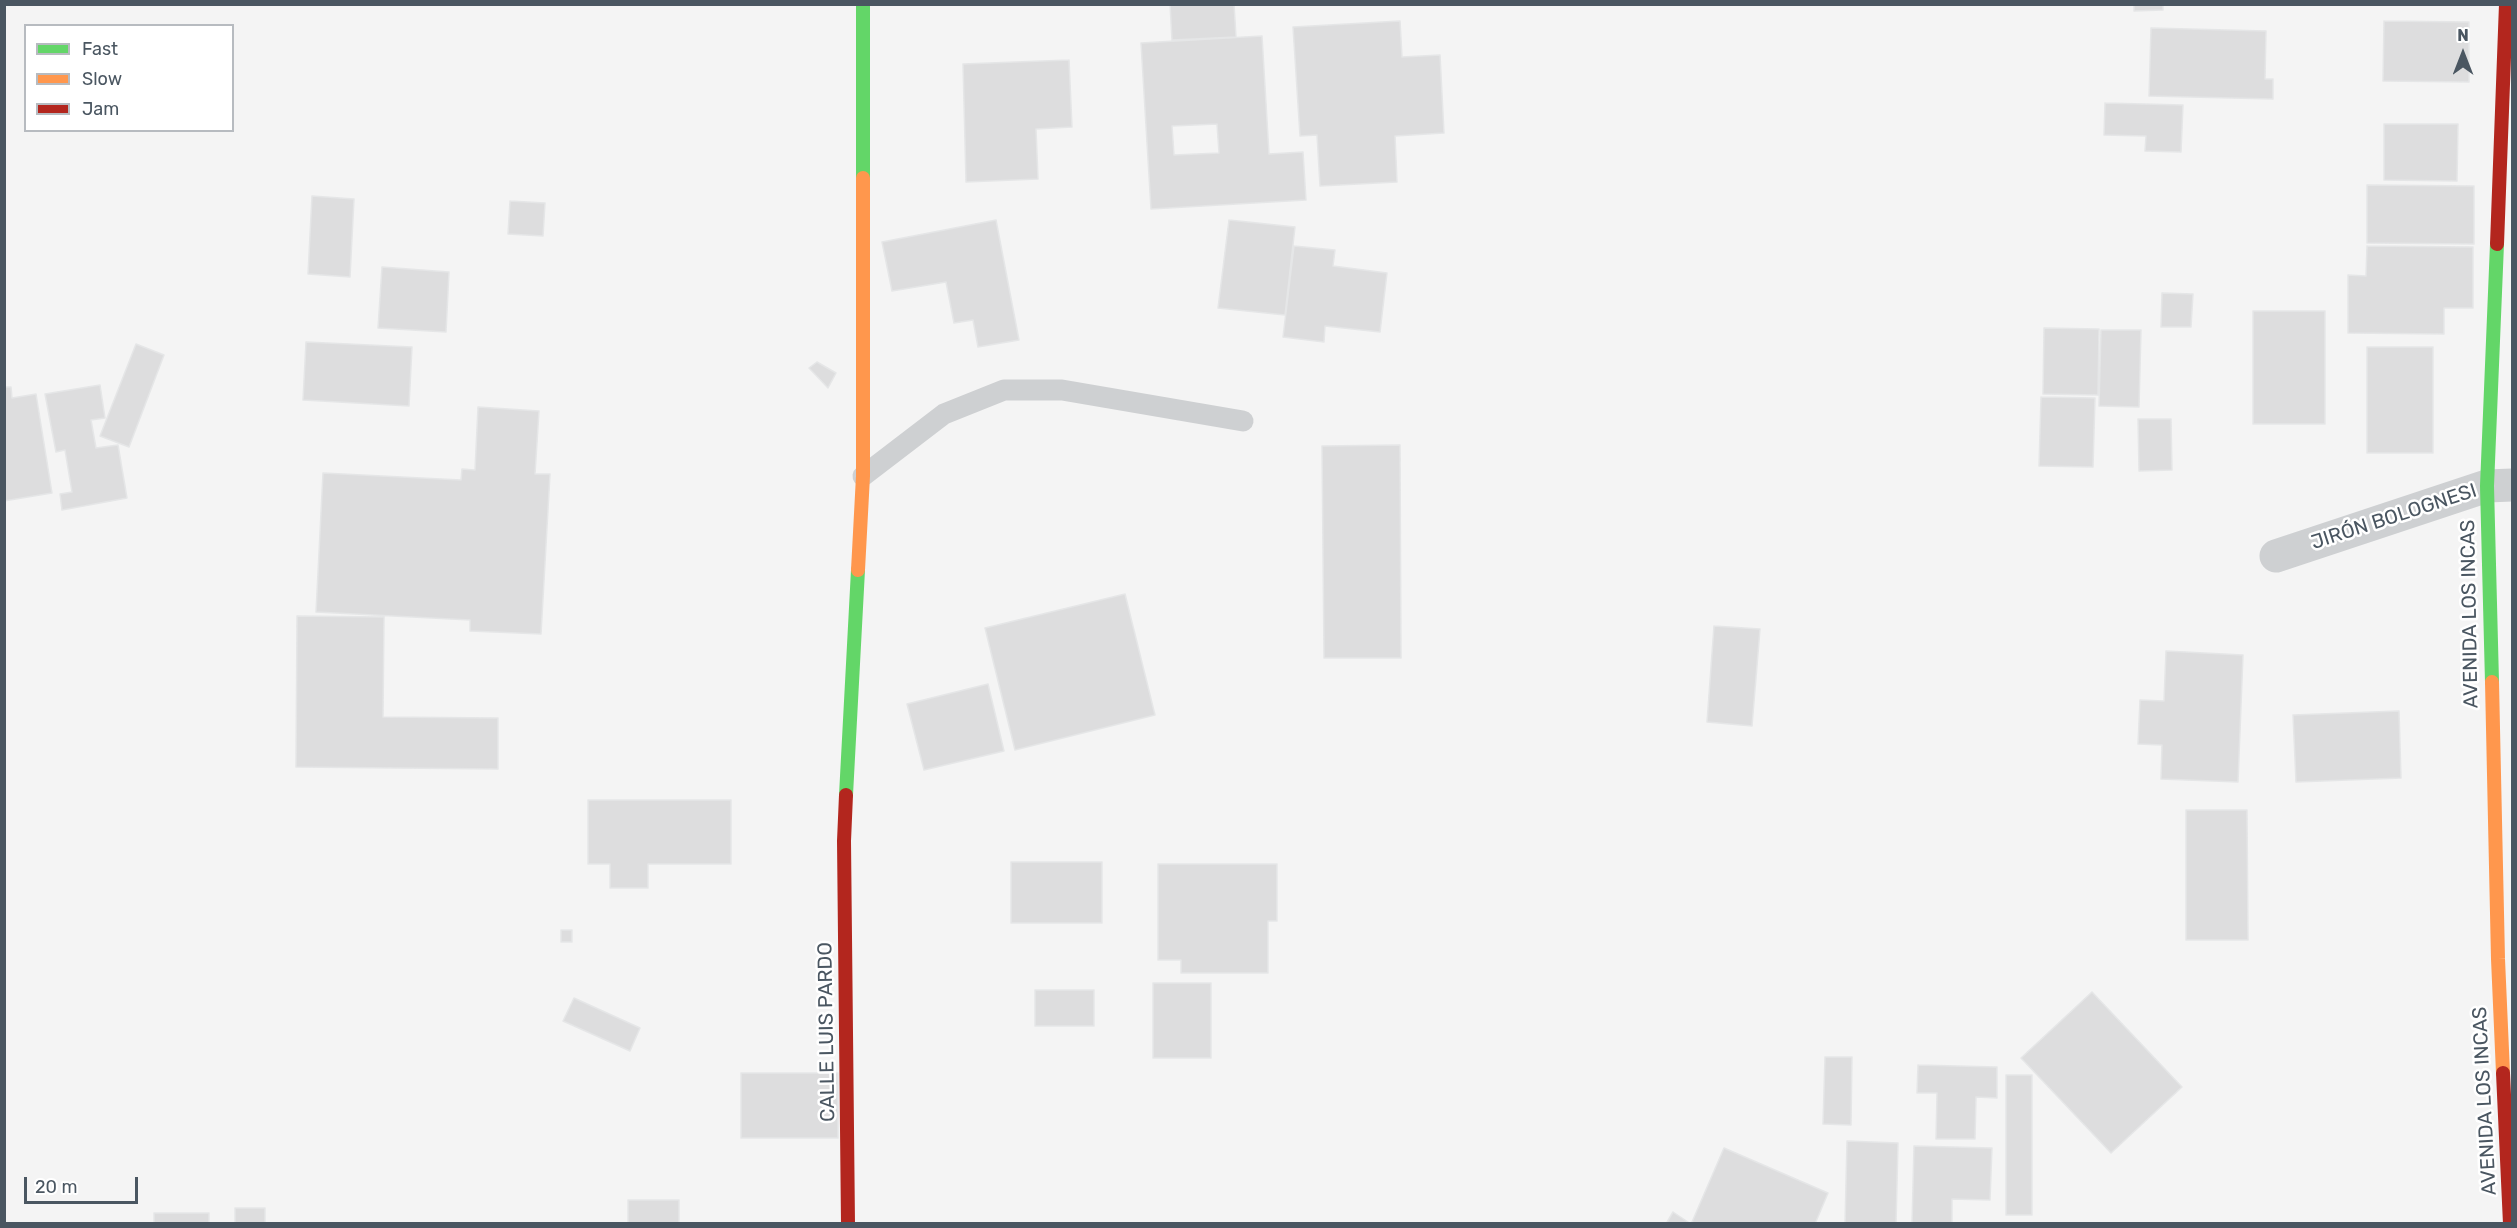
<!DOCTYPE html>
<html>
<head>
<meta charset="utf-8">
<style>
  body { margin:0 }
  #map { position:relative; width:2517px; height:1228px; overflow:hidden; background:#f4f4f4; font-family:Rubik,sans-serif }
  canvas { display:block }
  .frame { position:absolute; inset:0; border:6px solid #4a5661; pointer-events:none }
  .legend { position:absolute; left:24px; top:24px; width:210px; height:108px; box-sizing:border-box; background:#fff; border:2px solid #b7bbc0; margin:0; padding:8px 10px; list-style:none; font-size:18px; color:#4a5661 }
  .legend li { display:flex; align-items:center; gap:12px; height:30px }
  .legend b { width:30px; border:2px solid #b7bbc0 }
  .north { position:absolute; left:2433px; top:24px; width:60px; height:60px; -webkit-text-stroke:4px #fff; paint-order:stroke; rotate:0deg; font-size:16px; font-weight:700; line-height:24px; text-align:center; color:#4a5661 }
  .north::after { content:''; display:block; margin:auto; width:21px; height:27px; background:#4a5661; clip-path:polygon(50% 0,100% 100%,50% 72%,0 100%) }
  .scale { position:absolute; left:24px; top:1177px; width:114px; height:27px; box-sizing:border-box; border:3px solid #4a5661; border-top:0; padding-left:8px; font-size:18px; line-height:21px; white-space:nowrap; color:#4a5661; -webkit-text-stroke:4px #fff; paint-order:stroke }
</style>
</head>
<body>
<div id="map">
<canvas width="2517" height="1228"></canvas>
<div class="frame"></div>
<ul class="legend">
<li><b style="height:8px;background:#63d668"></b>Fast</li>
<li><b style="height:8px;background:#ff974d"></b>Slow</li>
<li><b style="height:8px;background:#b3261e"></b>Jam</li>
</ul>
<div class="north">N</div>
<div class="scale">20 m</div>
</div>
<script>
const c = document.querySelector('canvas').getContext('2d');
c.lineJoin = 'round';
function paint(path, color) { c.fillStyle = color; c.fill(path, 'evenodd'); }
const toPath = rows => new Path2D(rows.map(r => 'M' + r).join(''));
function trace(path, color, width, dash) { c.strokeStyle = color; c.lineWidth = width; c.lineCap = dash ? 'butt' : 'round'; c.setLineDash(dash || []); c.stroke(path); }
function write(font, color, halo, rows, align = 'center') {
  c.font = font + ' Rubik,sans-serif'; c.lineWidth = 5; c.setLineDash([]); c.textBaseline = 'middle'; c.strokeStyle = halo; c.fillStyle = color; for (const [text, x, y, turn = 0] of rows) {
    c.save(); c.translate(x, y); c.rotate((+turn || 0) * Math.PI / 180); c.textAlign = isNaN(turn) ? turn : align; if (halo) c.strokeText(text, 0, 0); c.fillText(text, 0, 0); c.restore();
  }
}
const building = toPath([
  [1170,4,1234,4,1236,37,1172,40,1170,4],
  [2134,4,2163,4,2163,10,2134,11,2134,4],
  [1400,21,1402,57,1440,55,1444,133,1395,136,1397,182,1320,186,1317,135,1300,136,1293,27,1400,21],
  [2384,21,2469,22,2469,82,2383,81,2384,21],
  [2151,28,2266,31,2265,79,2273,79,2273,99,2149,96,2151,28],
  [1262,36,1269,154,1303,152,1306,200,1151,209,1141,43,1262,36],
  [1217,124,1219,153,1174,155,1172,126,1217,124],
  [1069,60,1072,127,1036,129,1038,179,966,182,963,64,1069,60],
  [2105,103,2183,105,2181,152,2145,151,2146,136,2104,135,2105,103],
  [2384,124,2458,124,2457,181,2384,180,2384,124],
  [2367,185,2474,186,2474,244,2367,243,2367,185],
  [312,196,354,199,350,277,308,274,312,196],
  [510,201,545,203,543,236,508,234,510,201],
  [996,220,1019,340,978,347,973,320,954,323,946,282,892,291,882,242,996,220],
  [1229,220,1295,227,1285,315,1218,308,1229,220],
  [1294,246,1335,250,1333,266,1387,273,1380,332,1325,326,1324,342,1283,337,1294,246],
  [2367,246,2473,247,2473,308,2444,308,2444,334,2348,333,2348,275,2366,276,2367,246],
  [382,267,449,272,446,332,378,328,382,267],
  [2162,293,2193,294,2191,327,2161,327,2162,293],
  [2253,311,2325,311,2325,424,2253,424,2253,311],
  [2044,328,2099,329,2098,395,2043,394,2044,328],
  [2101,330,2141,330,2139,407,2099,406,2101,330],
  [306,342,412,347,409,406,303,400,306,342],
  [136,344,164,355,129,447,100,436,136,344],
  [2367,347,2433,347,2433,453,2367,453,2367,347],
  [817,362,836,373,828,388,809,368,817,362],
  [100,385,105,418,91,420,96,448,118,445,127,498,62,510,60,494,72,492,65,450,56,452,45,394,100,385],
  [4,387,11,387,12,398,36,394,52,493,4,501,4,387],
  [2041,397,2095,398,2093,467,2039,466,2041,397],
  [478,407,539,411,535,474,550,474,541,634,470,631,470,620,316,612,323,473,461,480,462,469,475,470,478,407],
  [2138,419,2171,419,2172,470,2139,471,2138,419],
  [1400,445,1401,658,1324,658,1322,446,1400,445],
  [1125,594,1155,715,1015,750,985,628,1125,594],
  [297,616,384,617,383,717,498,718,498,769,296,767,297,616],
  [1714,626,1760,629,1752,726,1707,722,1714,626],
  [2166,651,2243,655,2238,782,2161,779,2162,745,2138,744,2140,700,2164,701,2166,651],
  [988,684,1004,751,924,770,907,704,988,684],
  [2399,711,2401,778,2296,782,2293,715,2399,711],
  [588,800,731,800,731,864,648,864,648,888,610,888,610,864,588,864,588,800],
  [2186,810,2247,810,2248,940,2186,940,2186,810],
  [1011,862,1102,862,1102,923,1011,923,1011,862],
  [1158,864,1277,864,1277,921,1268,921,1268,973,1181,973,1181,960,1158,960,1158,864],
  [561,930,572,930,572,942,561,942,561,930],
  [1153,983,1211,983,1211,1058,1153,1058,1153,983],
  [1035,990,1094,990,1094,1026,1035,1026,1035,990],
  [2092,992,2182,1087,2111,1153,2021,1058,2092,992],
  [574,998,640,1028,630,1051,563,1021,574,998],
  [1825,1057,1852,1057,1851,1125,1823,1124,1825,1057],
  [1918,1065,1997,1067,1997,1098,1976,1097,1975,1139,1936,1139,1937,1093,1917,1093,1918,1065],
  [741,1073,838,1073,838,1138,741,1138,741,1073],
  [2006,1075,2032,1075,2032,1215,2006,1215,2006,1075],
  [1847,1141,1898,1143,1896,1224,1845,1224,1847,1141],
  [1914,1146,1992,1148,1990,1200,1952,1199,1952,1224,1912,1224,1914,1146],
  [1724,1148,1828,1193,1815,1224,1696,1224,1692,1222,1724,1148],
  [628,1200,679,1200,679,1224,628,1224,628,1200],
  [235,1208,265,1208,265,1224,235,1224,235,1208],
  [1673,1212,1691,1224,1666,1224,1673,1212],
  [154,1213,209,1213,209,1224,154,1224,154,1213]
]);
const lane = toPath([
  [863,476,944,414,1004,390,1062,390,1243,421]
]);
const street = toPath([
  [2276,556,2487,486,2512,485]
]);
const fast = toPath([
  [863,4,863,178],
  [2492,682,2487,486,2497,244],
  [846,795,858,570]
]);
const slow = toPath([
  [858,570,863,476,863,178],
  [2492,682,2498,959,2503,1073]
]);
const jam = toPath([
  [2497,244,2506,4],
  [846,795,844,841,848,1224],
  [2503,1073,2510,1224]
]);
const streetNames = [
  ["JIRÓN BOLOGNESI",2394,517,-18],
  ["AVENIDA LOS INCAS",2470,614,-91],
  ["CALLE LUIS PARDO",827,1032,-91],
  ["AVENIDA LOS INCAS",2485,1101,-93]
];
paint(building, '#ddddde');
trace(building, '#e5e6e7', 1.5);
trace(lane, '#ced0d2', 21);
trace(street, '#ced0d2', 33);
trace(fast, '#63d668', 14);
trace(slow, '#ff974d', 14);
trace(jam, '#b3261e', 14);
write('20px', '#4a5661', '#fff', streetNames);
</script>
</body>
</html>
